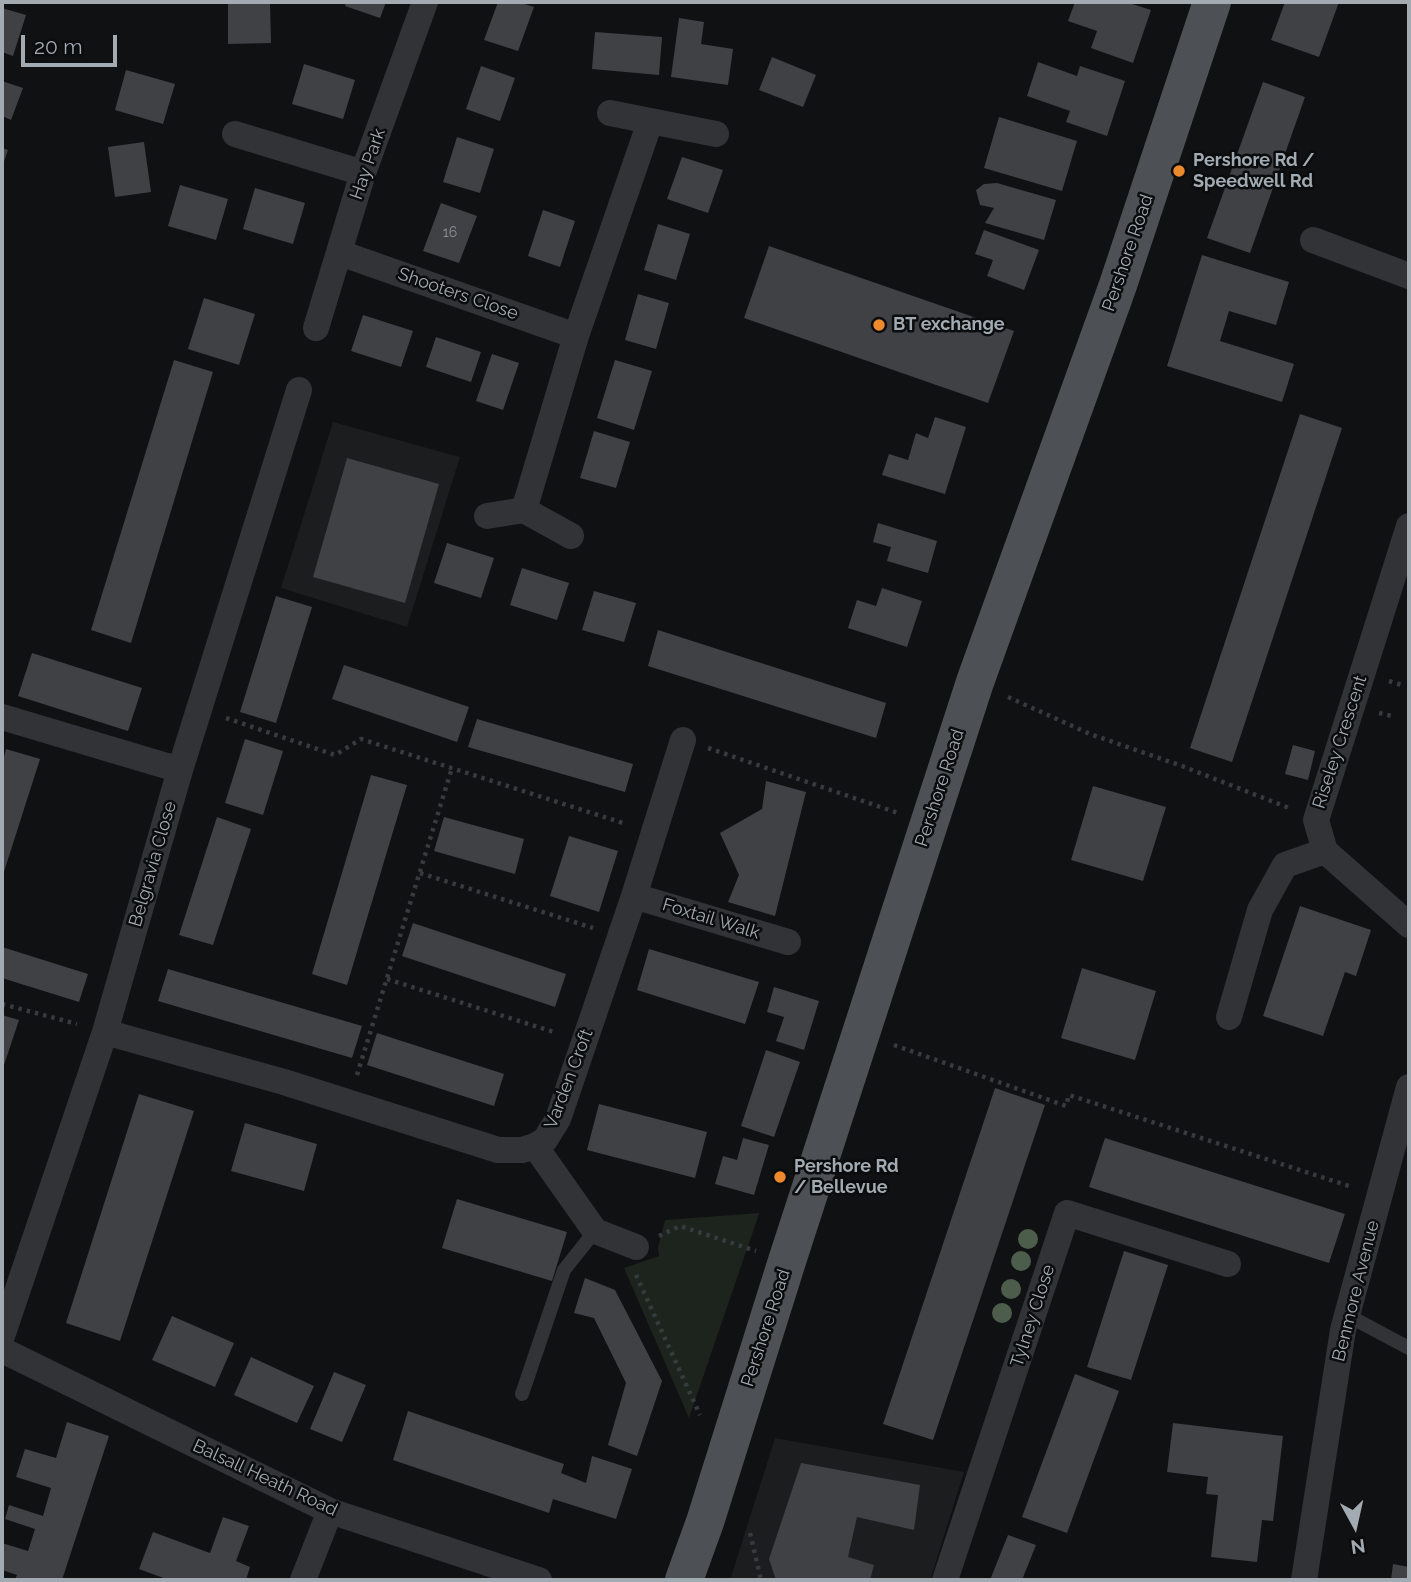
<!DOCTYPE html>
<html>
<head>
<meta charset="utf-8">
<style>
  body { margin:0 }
  #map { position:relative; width:1411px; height:1582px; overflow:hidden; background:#101112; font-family:Raleway,sans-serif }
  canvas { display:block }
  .frame { position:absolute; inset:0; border:4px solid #a2aab2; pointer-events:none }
  .north { position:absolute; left:1320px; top:1491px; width:70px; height:70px; -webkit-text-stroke:5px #0b0c0d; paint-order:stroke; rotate:172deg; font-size:19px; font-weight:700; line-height:28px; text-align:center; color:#a2aab2 }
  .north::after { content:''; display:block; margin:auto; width:24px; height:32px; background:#a2aab2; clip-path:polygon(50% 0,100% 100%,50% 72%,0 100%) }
  .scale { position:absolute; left:21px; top:35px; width:96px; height:32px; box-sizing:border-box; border:4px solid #a2aab2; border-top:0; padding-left:9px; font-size:21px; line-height:24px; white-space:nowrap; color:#a2aab2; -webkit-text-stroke:5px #0b0c0d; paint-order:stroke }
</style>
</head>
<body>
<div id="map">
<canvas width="1411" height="1582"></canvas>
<div class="frame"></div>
<div class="north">N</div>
<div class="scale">20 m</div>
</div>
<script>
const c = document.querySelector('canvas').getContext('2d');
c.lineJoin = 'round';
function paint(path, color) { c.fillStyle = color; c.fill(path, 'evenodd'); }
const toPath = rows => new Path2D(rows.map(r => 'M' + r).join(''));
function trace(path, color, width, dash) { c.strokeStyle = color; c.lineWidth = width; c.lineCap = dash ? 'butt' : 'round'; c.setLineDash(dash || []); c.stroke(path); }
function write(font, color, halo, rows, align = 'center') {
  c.font = font + ' Raleway,sans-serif'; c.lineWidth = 5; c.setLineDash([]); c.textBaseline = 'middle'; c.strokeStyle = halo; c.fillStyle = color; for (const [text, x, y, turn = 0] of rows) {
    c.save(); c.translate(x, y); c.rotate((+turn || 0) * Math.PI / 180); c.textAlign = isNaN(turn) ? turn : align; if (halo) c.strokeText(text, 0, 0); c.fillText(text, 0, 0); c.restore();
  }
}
const built = toPath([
  [333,422,460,457,407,627,281,588],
  [775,1438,964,1472,930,1580,730,1580]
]);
const green = toPath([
  [759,1213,759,1214,689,1418,624,1268,659,1256,658,1248,665,1220]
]);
const building = toPath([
  [228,2,270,2,271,43,228,44],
  [346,2,386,2,380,18,345,6],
  [498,2,518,2,534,7,518,51,484,40],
  [1075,2,1126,2,1151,10,1133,63,1091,48,1097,31,1068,21],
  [1285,2,1339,2,1319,57,1271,40],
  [2,8,26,15,13,56,2,52],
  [679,18,704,22,701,44,733,49,728,85,671,77],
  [595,32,662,37,659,75,592,69],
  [772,57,816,75,803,107,759,90],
  [1038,62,1077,76,1080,66,1125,81,1107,136,1066,122,1070,111,1027,96],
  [304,64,355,80,343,119,292,104],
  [481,66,515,78,500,121,466,109],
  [126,70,175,84,163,124,115,110],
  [2,81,23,88,11,120,2,116],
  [1263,82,1305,97,1250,253,1207,238],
  [999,117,1077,141,1062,191,984,168],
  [457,137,494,149,480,193,443,182],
  [144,142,151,192,115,197,108,147],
  [2,148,8,150,2,167],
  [682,157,723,170,708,213,667,199],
  [997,183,1056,200,1044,240,985,223,994,208,980,205,976,190,984,184],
  [180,185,228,199,216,240,168,226],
  [255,188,305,203,293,244,243,229],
  [441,203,477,216,459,263,423,251],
  [543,210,575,221,560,267,528,256],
  [658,224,690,234,676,280,644,270],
  [984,230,1039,250,1024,290,987,276,993,260,975,254],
  [769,246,1014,331,988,403,744,318],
  [1202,255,1289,282,1276,325,1229,311,1220,341,1294,364,1282,402,1167,366],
  [638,294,669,303,656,349,625,340],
  [204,298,255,314,239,365,188,349],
  [363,315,413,331,401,367,351,351],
  [436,337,481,352,471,382,426,367],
  [492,354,519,363,503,410,476,401],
  [174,360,213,372,131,643,91,630],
  [615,360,652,371,634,430,597,418],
  [1300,414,1342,428,1232,762,1190,748],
  [935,417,966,427,945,494,882,475,889,454,908,460,916,433,928,438],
  [594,431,630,442,616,488,580,478],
  [347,458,439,484,405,603,313,577],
  [878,523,937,541,928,573,887,561,891,547,873,542],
  [447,543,494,558,481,598,434,583],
  [522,568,569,583,557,620,510,605],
  [882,588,922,601,907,647,848,628,857,600,876,606],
  [594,591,636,603,624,642,582,630],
  [276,596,312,607,276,723,240,712],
  [658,630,886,703,876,738,648,666],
  [32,653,142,688,128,731,18,696],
  [344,665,469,707,457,742,332,699],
  [477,719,633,764,625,792,468,747],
  [245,739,283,751,263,815,225,803],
  [1293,745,1315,751,1308,780,1285,774],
  [6,749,40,759,2,878,2,764],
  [371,775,407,785,347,985,312,974],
  [766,781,806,792,775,916,728,902,739,875,720,833,762,809],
  [1093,786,1166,807,1143,881,1071,860],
  [217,817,251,829,213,945,179,935],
  [444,817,524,839,515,874,434,851],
  [569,836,618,851,599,912,550,896],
  [1300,906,1371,930,1356,976,1345,972,1323,1036,1263,1016],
  [413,923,566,974,555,1007,402,956],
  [2,947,88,974,79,1002,2,978],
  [649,949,759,982,745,1024,637,990],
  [1082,968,1156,991,1135,1060,1061,1038],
  [168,969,362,1026,352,1058,158,1001],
  [774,987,819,1001,804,1050,776,1041,784,1017,767,1012],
  [2,1015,19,1020,2,1071],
  [377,1033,504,1074,494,1106,367,1065],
  [766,1050,800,1062,774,1137,741,1126],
  [995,1088,1045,1105,933,1440,883,1424],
  [139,1094,194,1111,120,1341,66,1323],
  [599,1104,707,1132,695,1178,587,1150],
  [245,1123,317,1144,304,1191,231,1171],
  [743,1138,769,1145,754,1195,715,1184,723,1156,737,1160],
  [1105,1138,1345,1214,1329,1263,1089,1187],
  [457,1199,567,1232,552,1281,442,1248],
  [1124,1251,1168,1265,1131,1380,1087,1367],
  [585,1278,615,1290,662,1381,637,1456,608,1445,626,1383,594,1318,574,1313],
  [172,1316,234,1343,215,1387,152,1360],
  [251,1357,314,1386,297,1423,234,1395],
  [334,1372,366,1385,342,1442,310,1429],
  [1075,1374,1119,1391,1067,1533,1022,1517],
  [408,1411,564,1464,561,1473,586,1483,592,1456,632,1469,616,1519,553,1499,549,1513,393,1460],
  [67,1422,109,1436,62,1580,15,1580,17,1575,2,1570,2,1543,28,1551,35,1529,5,1519,9,1505,43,1516,51,1488,16,1477,25,1449,56,1458],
  [1173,1423,1283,1436,1273,1521,1262,1520,1257,1562,1211,1557,1218,1495,1206,1494,1208,1477,1167,1472],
  [801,1463,920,1485,914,1530,857,1517,848,1557,874,1565,870,1580,776,1580,769,1559],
  [223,1517,249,1526,236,1561,250,1567,246,1580,169,1580,139,1569,153,1532,210,1553],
  [1008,1535,1036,1545,1022,1580,990,1580],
  [1393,1564,1409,1567,1409,1580,1391,1580]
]);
const path = toPath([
  [1389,681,1402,685],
  [1008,697,1090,734,1182,766,1289,808],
  [1379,713,1392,716],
  [226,718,335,755,361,739,626,824],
  [708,748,898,813],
  [420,873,593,928],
  [387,979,557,1033],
  [2,1004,77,1024],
  [894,1045,1066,1106,1069,1095,1352,1187],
  [357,1075,452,768],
  [659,1236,680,1226,756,1251],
  [636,1275,700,1415],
  [750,1533,761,1580]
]);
const lane = toPath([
  [1347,1315,1409,1348],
  [522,1394,564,1270,595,1231]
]);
const street = toPath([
  [610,113,716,134],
  [235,134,363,173],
  [1313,240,1409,276],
  [340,253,576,336],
  [316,328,363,173,425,2],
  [524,510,576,336,650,122],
  [487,516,524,510,571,536],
  [1409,526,1316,820,1325,851,1409,925],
  [2,717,180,770],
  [634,896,788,942],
  [1229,1017,1260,910,1285,865,1325,851],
  [105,1032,284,1082,498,1150,522,1150,535,1146,545,1140,558,1119,634,896,683,740],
  [535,1146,595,1231,636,1247],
  [2,1336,105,1032,180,770,299,390],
  [2,1350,330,1511,539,1580],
  [303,1580,330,1511],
  [945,1580,1067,1213,1228,1264],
  [1304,1580,1343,1330,1409,1087]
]);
const primary = toPath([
  [684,1580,705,1522,787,1261,975,682,1118,285,1212,2]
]);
const trees = [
  [1028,1239],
  [1021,1261],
  [1011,1289],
  [1002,1313]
];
const markers = [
  [1179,171,7,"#ed8a2d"],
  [879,325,7,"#ed8a2d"],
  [780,1177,7,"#ed8a2d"]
];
const numberNames = [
  ["16",450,233]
];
const poiNames = [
  ["Pershore Rd /",1193,161],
  ["Speedwell Rd",1193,182],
  ["BT exchange",893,325],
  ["Pershore Rd",794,1167],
  ["/ Bellevue",794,1188]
];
const streetNames = [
  ["Hay Park",368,164,-71],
  ["Pershore Road",1128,253,-71],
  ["Shooters Close",458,294,19],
  ["Riseley Crescent",1340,742,-72],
  ["Pershore Road",940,788,-72],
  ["Belgravia Close",153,864,-74],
  ["Foxtail Walk",711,919,17],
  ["Varden Croft",569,1079,-69],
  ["Benmore Avenue",1356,1291,-76],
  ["Tylney Close",1033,1316,-72],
  ["Pershore Road",766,1328,-72],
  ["Balsall Heath Road",265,1478,25]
];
paint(built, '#1c1d1f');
paint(green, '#1d241d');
paint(building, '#3f4145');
trace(path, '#373a3e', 4.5, [3.5, 5]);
trace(lane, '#313337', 14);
trace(street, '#313337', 26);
trace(primary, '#4d5155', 38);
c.fillStyle = '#4c5e4b';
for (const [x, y] of trees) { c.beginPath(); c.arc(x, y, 10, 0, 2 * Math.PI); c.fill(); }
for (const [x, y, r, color] of markers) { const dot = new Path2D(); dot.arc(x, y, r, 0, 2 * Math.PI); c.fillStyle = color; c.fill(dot); trace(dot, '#0b0c0d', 2.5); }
write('14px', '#899097', null, numberNames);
write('bold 18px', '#a2aab2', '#0b0c0d', poiNames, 'left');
write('18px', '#a2aab2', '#0b0c0d', streetNames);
</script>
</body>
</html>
